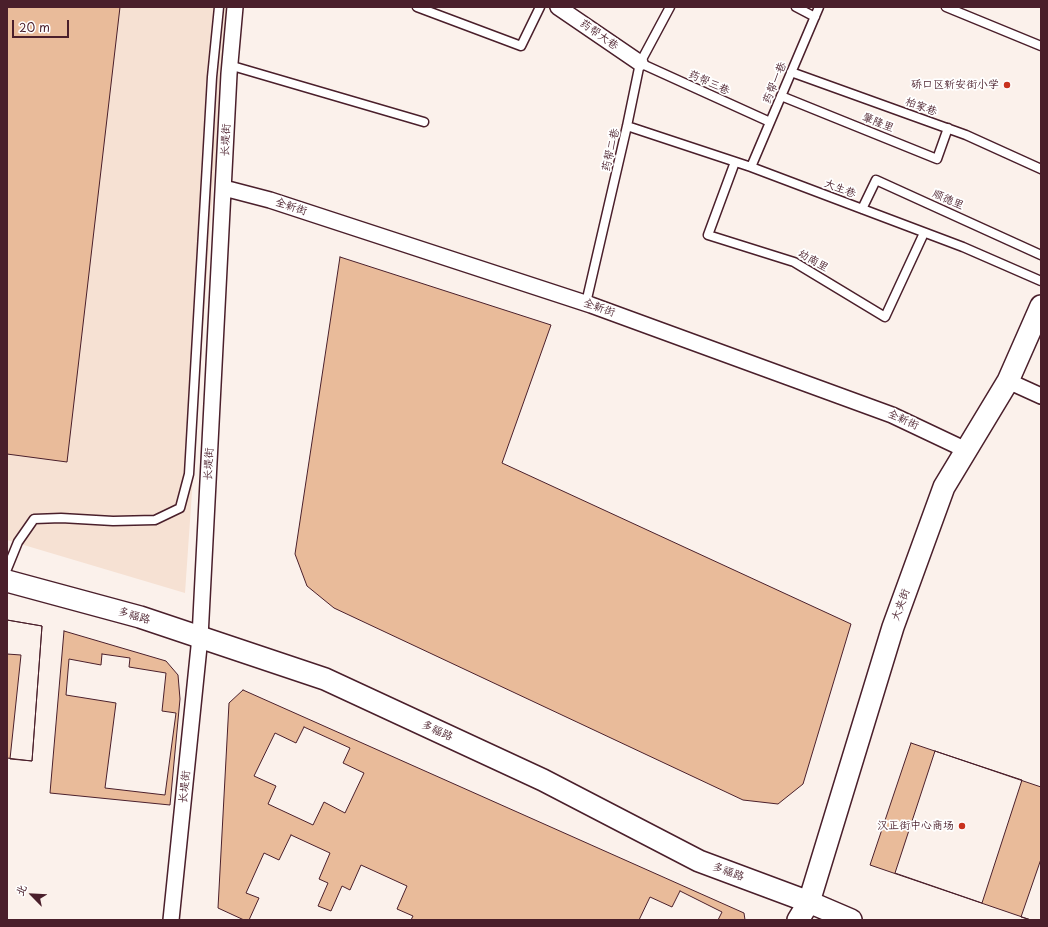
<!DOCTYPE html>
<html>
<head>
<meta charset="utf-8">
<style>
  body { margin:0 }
  #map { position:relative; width:1048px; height:927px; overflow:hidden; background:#fbf1eb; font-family:"Playpen Sans","LXGW WenKai TC",sans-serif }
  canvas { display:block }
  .frame { position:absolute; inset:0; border:8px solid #4a1f2b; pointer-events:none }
  .north { position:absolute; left:12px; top:875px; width:40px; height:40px; -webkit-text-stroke:3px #fff; paint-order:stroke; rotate:294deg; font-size:11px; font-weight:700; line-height:16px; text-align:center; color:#4a1f2b }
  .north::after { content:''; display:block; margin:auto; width:14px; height:18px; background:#4a1f2b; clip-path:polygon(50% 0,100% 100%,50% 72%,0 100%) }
  .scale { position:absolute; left:12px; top:20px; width:57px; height:18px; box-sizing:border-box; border:2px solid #4a1f2b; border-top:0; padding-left:5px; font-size:12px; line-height:14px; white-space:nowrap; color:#4a1f2b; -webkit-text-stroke:3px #fff; paint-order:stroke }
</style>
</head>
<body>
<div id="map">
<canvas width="1048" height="927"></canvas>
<div class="frame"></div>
<div class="north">北</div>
<div class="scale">20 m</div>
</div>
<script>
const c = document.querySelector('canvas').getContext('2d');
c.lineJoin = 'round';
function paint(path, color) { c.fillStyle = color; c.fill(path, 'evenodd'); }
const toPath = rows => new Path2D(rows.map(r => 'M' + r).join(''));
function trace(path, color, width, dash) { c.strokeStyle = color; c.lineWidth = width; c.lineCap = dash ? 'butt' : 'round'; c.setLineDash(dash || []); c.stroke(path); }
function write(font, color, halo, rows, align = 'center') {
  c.font = font + ' "Playpen Sans","LXGW WenKai TC",sans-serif'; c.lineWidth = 3.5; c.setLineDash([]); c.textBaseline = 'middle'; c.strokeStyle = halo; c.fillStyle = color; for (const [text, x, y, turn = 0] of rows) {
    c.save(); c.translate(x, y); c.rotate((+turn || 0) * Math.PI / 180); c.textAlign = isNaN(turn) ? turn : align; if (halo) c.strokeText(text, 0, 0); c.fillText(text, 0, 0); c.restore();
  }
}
const built = toPath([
  [7,7,230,7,213,187,185,593,7,540]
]);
const building = toPath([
  [7,7,120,7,67,462,7,454,7,7],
  [340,257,551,325,502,463,851,624,803,784,778,804,743,800,334,608,307,586,295,554,340,257],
  [7,620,42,626,32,761,7,758,7,620],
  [7,620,42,626,32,761,10,759,21,655,7,654,7,620],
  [64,631,166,661,178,675,180,699,170,805,50,793,64,631],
  [102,654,130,658,129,667,166,673,162,711,176,713,165,795,105,788,116,703,66,695,69,659,101,665,102,654],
  [243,690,744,913,745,920,244,920,218,908,229,703,243,690],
  [304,727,350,748,343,763,364,773,345,813,324,802,313,825,268,804,276,786,254,776,275,733,296,743,304,727],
  [911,743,1041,787,1041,920,1031,920,870,865,911,743],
  [935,751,1022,780,982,903,895,873,935,751],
  [291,835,330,853,319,879,328,883,318,906,331,911,342,886,350,890,361,865,407,886,397,909,413,916,411,920,249,920,259,898,246,893,264,853,279,860,291,835],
  [1041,859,1041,920,1031,920,1021,917,1041,859],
  [680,891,722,912,718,920,639,920,650,897,672,907,680,891]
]);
const lane = toPath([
  [417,7,521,46,540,7],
  [796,7,815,17],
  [946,7,1041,46],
  [640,63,770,122],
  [229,65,424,122],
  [791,72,966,135,1041,169],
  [781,96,937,159,948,128],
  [627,126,751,167,963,247,1041,281],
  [735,162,708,235,794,262,885,317,924,233],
  [751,167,819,7],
  [862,209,876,180,1041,255],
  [586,303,627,126,640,63,670,7],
  [7,569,18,542,34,519,61,518,113,521,155,520,180,508,189,474,212,77,219,7]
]);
const street = toPath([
  [558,7,640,63],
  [224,188,270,200,591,305,892,415,966,450],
  [1008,381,1041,396],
  [171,920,200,637,229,74,235,7]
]);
const secondary = toPath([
  [7,581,140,617,325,679,543,780,699,861,809,902,851,920],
  [798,920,809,902,893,627,944,487,1008,381,1041,306]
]);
const markers = [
  [1007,85,4,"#c8321e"],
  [962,826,4,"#c8321e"]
];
const streetNames = [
  ["药帮大巷",599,35,35],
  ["药帮三巷",709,83,24],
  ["药帮一巷",775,83,-67],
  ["柏家巷",921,107,20],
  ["肇隆里",878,123,22],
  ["长堤街",226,140,-87],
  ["药帮二巷",611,150,-77],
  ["大生巷",840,189,21],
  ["顺德里",948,200,24],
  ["全新街",291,207,18],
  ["幼南里",813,261,30],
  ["全新街",599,308,19],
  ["全新街",903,420,24],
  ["长堤街",209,464,-87],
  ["大夹街",901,605,-70],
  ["多福路",134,616,16],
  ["多福路",437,731,25],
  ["长堤街",185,787,-84],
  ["多福路",728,872,20]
];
const poiNames = [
  ["硚口区新安街小学",999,85],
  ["汉正街中心商场",954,826]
];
paint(built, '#f6e1d3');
paint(building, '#e9bb9a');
trace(building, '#4a1f2b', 1);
trace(lane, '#4a1f2b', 11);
trace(street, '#4a1f2b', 18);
trace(secondary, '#4a1f2b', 24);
trace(lane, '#fff', 8);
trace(street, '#fff', 15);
trace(secondary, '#fff', 21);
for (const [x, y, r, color] of markers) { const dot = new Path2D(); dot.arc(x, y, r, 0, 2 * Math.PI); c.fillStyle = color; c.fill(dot); trace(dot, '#fff', 1.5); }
write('11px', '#4a1f2b', '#fff', streetNames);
write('11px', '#4a1f2b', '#fff', poiNames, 'right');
</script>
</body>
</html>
